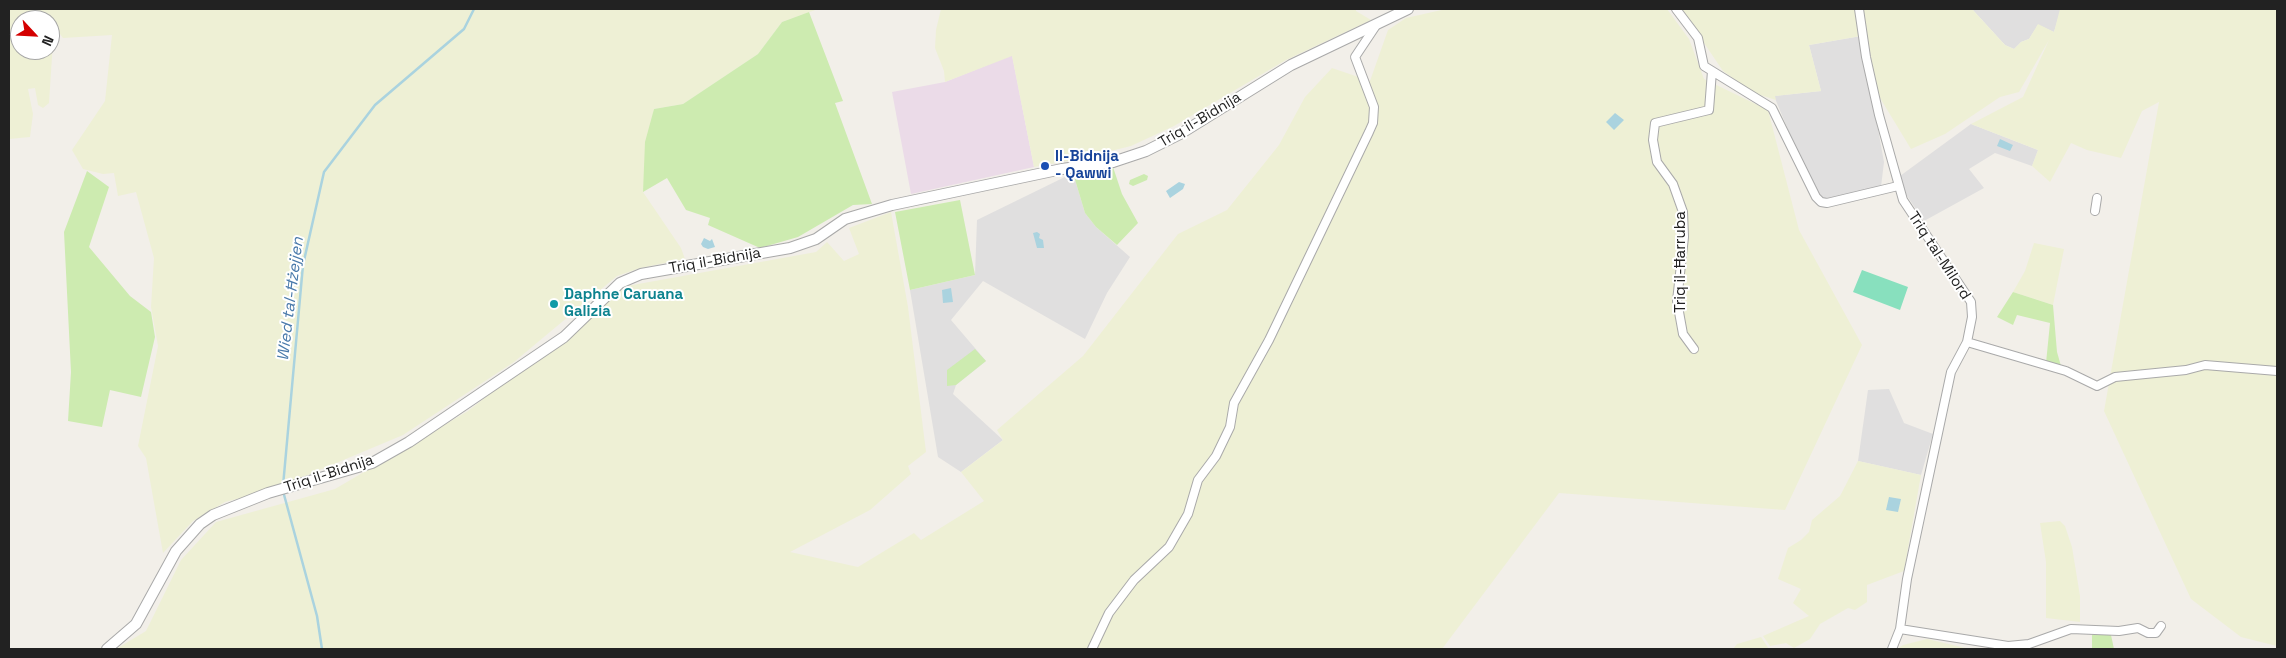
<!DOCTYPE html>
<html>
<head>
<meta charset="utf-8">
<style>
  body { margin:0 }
  #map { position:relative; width:2286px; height:658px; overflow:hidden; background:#f2efe9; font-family:"Space Grotesk",sans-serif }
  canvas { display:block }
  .frame { position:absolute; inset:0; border:10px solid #222; pointer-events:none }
  .north { position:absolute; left:10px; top:10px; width:50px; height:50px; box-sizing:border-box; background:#fff; border:1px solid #a7a7a7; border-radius:50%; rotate:115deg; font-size:14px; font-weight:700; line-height:20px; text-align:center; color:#222 }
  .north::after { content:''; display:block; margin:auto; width:18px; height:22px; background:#d40000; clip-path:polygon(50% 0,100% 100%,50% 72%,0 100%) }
</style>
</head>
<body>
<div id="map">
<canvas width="2286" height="658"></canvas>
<div class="frame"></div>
<div class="north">N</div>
</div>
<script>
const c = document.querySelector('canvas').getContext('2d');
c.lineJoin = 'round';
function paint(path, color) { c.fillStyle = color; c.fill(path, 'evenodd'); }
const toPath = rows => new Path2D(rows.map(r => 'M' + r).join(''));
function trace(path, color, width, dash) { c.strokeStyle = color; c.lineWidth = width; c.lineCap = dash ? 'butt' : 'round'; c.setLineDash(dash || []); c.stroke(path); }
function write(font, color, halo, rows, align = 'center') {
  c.font = font + ' "Space Grotesk",sans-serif'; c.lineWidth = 4; c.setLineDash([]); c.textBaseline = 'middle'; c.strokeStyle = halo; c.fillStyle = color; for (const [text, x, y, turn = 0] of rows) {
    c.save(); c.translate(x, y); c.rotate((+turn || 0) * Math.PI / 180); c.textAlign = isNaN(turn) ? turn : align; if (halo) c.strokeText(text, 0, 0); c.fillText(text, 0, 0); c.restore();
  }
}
const residential = toPath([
  [1972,9,2061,9,2054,32,2038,25,2029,39,2021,42,2014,49,2005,45],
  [1861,36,1884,162,1881,187,1827,203,1816,197,1774,96,1821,91,1809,45],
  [1971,124,2038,150,2032,166,1995,153,1969,169,1984,188,1924,221,1903,190,1900,176],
  [1073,173,1085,213,1096,227,1130,257,1107,293,1085,339,983,281,951,320,986,361,956,385,953,394,1003,440,961,472,938,457,910,290,975,275,977,220],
  [1889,389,1904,423,1933,434,1921,475,1858,461,1868,390]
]);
const industrial = toPath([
  [1012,55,1034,167,911,194,892,92,945,82]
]);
const farmland = toPath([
  [9,9,818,9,782,22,758,54,683,104,654,109,643,192,681,248,685,259,640,268,617,276,514,362,403,435,272,490,225,502,193,521,163,553,146,458,138,446,158,346,151,307,154,258,136,192,118,196,114,173,103,174,83,169,72,150,105,101,112,35,63,38,54,26,49,103,43,108,38,105,35,88,28,89,33,114,30,137,9,139],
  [20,20,50,20,50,50,20,50],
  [941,9,1356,9,1356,11,1371,20,1286,60,1174,126,1131,146,1078,159,1034,167,1012,56,945,82,944,71,935,48,936,30],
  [1446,9,1667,9,1689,39,1704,79,1768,110,1799,230,1862,345,1785,510,1559,493,1442,649,116,649,146,631,181,560,216,522,335,489,468,411,627,286,816,252,827,242,844,261,859,254,849,228,891,212,908,307,926,452,908,466,911,474,870,510,790,552,858,567,914,533,921,540,984,501,961,472,1003,440,997,430,1083,356,1178,234,1227,210,1279,145,1305,97,1332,68,1370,81,1388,30,1406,18],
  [1681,9,1856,9,1861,36,1809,45,1821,91,1775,96,1776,100,1754,93,1723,71],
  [1863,9,1972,9,2005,45,2014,49,2021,42,2029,39,2038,24,2054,32,2060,9,2277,9,2277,646,2241,637,2191,599,2104,411,2159,102,2142,111,2121,158,2087,150,2071,143,2050,182,2032,166,2038,150,1971,124,2023,97,2049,40,2019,92,2000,97,1945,134,1911,149,1877,93],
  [2034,243,2064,249,2053,305,2013,292,2025,271],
  [1858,461,1921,475,1904,571,1867,585,1867,602,1855,610,1848,608,1820,624,1810,639,1794,648,1786,643,1770,646,1763,636,1809,616,1793,603,1801,589,1778,579,1788,548,1801,540,1809,532,1812,520,1840,496],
  [2060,521,2065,526,2072,547,2080,596,2080,622,2046,618,2046,562,2040,523],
  [1761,637,1769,649,1733,649,1737,644],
  [1927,639,1970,649,1897,649,1903,645]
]);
const grass = toPath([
  [809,12,843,101,835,103,872,204,853,205,798,237,760,248,708,225,710,218,686,210,667,178,643,192,645,142,654,109,683,104,758,54,782,22],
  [1113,167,1122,194,1138,223,1117,245,1096,227,1085,213,1073,173],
  [87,171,109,187,89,247,130,296,151,312,155,337,141,397,110,390,102,427,68,421,71,372,64,232],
  [1144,174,1148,176,1147,180,1133,186,1129,184,1130,180],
  [960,200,975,275,910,290,895,212],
  [2013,292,2053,305,2057,352,2061,366,2046,363,2050,323,2017,315,2013,325,1997,317],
  [975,349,986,361,956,385,947,386,947,370],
  [2101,633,2111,635,2114,649,2092,649,2092,635]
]);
const pitch = toPath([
  [1862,270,1908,287,1900,310,1853,292]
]);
const water = toPath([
  [1615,113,1624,120,1614,130,1606,122],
  [2000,139,2013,145,2010,151,1997,146],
  [1179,182,1185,184,1183,189,1170,198,1166,191],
  [1037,232,1040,234,1039,238,1043,240,1044,248,1037,248,1033,233],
  [704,238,710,241,712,239,715,247,708,249,703,247,701,244],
  [951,288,953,302,943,303,942,290],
  [1889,497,1901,499,1898,512,1886,510]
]);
const stream = toPath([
  [283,486,303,265,324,172,375,105,464,29,474,9],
  [283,491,317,616,322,649]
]);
const minor = toPath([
  [1676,9,1698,38,1704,66,1772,108,1816,197,1821,202,1827,203,1898,186],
  [1859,9,1866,57,1879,115,1903,200,1971,302,1972,317,1967,342,1951,372,1907,579,1900,629,1892,649],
  [2095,211,2097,198],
  [1967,342,2066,371,2097,386,2115,377,2186,370,2205,365,2277,371],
  [1694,349,1683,334,1677,301,1684,237,1683,212,1673,184,1657,162,1653,140,1655,123,1709,110,1712,71],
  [1900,629,2008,646,2029,644,2071,629,2119,631,2138,628,2148,633,2156,633,2161,626],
  [1092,649,1109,613,1134,580,1169,547,1188,514,1198,480,1216,456,1230,427,1234,403,1269,340,1369,132,1373,123,1374,107,1355,57,1375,27]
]);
const tertiary = toPath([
  [107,649,136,624,176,551,200,524,213,515,268,493,372,463,409,442,564,337,620,283,641,274,790,248,816,239,845,219,892,205,1062,169,1113,162,1146,151,1180,134,1291,65,1408,9]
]);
const markers = [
  [1045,166,5,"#1a4fb4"],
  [554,304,5,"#0f9aa8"]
];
const streetNames = [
  ["Triq il-Bidnija",1200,120,-31],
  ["Triq tal-Milord",1939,256,57],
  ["Triq il-Bidnija",715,261,-10],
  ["Triq il-Ħarruba",1681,262,-90],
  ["Triq il-Bidnija",329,474,-18]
];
const transitNames = [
  ["Il-Bidnija",1055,157],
  ["- Qawwi",1055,174]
];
const cultureNames = [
  ["Daphne Caruana",564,295],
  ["Galizia",564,312]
];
const waterNames = [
  ["Wied tal-Ħżejjen",291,299,-83]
];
paint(residential, '#e0dfdf');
paint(industrial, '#ebdbe8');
paint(farmland, '#eef0d5');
paint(grass, '#cdebb0');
paint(pitch, '#88e0be');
paint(water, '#aad3df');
trace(stream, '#aad3df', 2.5);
trace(minor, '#a9a9a9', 10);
trace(tertiary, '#a9a9a9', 12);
trace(minor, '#fff', 8);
trace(tertiary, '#fff', 10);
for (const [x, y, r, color] of markers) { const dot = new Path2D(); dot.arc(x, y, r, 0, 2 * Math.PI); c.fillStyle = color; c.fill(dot); trace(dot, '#fff', 2); }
write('15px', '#222', '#fff', streetNames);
write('bold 15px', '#164399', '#fff', transitNames, 'left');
write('bold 15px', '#0d838f', '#fff', cultureNames, 'left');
write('italic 16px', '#4a7aab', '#fff', waterNames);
</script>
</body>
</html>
